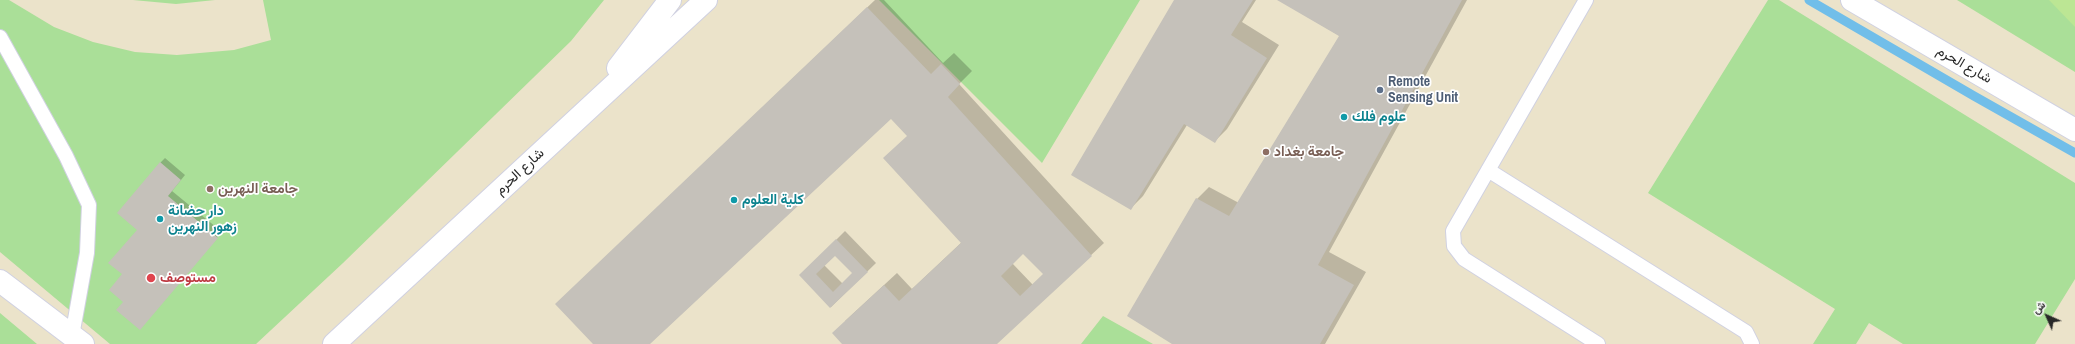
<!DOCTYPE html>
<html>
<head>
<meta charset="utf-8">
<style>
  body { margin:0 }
  #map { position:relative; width:2075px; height:344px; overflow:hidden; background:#eae5da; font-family:"Archivo Narrow",Vazirmatn,sans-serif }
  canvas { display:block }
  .north { position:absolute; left:2027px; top:296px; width:40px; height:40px; -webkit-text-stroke:3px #fff; paint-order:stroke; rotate:315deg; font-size:11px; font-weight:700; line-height:16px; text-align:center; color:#282828 }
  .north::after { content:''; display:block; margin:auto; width:14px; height:18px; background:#282828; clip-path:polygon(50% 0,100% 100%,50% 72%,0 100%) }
</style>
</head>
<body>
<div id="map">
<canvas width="2075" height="344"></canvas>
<div class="north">ش</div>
</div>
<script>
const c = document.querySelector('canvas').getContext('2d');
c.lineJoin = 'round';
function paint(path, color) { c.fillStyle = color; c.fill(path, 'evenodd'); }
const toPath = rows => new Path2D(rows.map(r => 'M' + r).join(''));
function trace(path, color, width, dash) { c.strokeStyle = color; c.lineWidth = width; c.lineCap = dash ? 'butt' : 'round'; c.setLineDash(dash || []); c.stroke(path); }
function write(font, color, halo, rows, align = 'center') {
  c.font = font + ' "Archivo Narrow",Vazirmatn,sans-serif'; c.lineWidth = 3.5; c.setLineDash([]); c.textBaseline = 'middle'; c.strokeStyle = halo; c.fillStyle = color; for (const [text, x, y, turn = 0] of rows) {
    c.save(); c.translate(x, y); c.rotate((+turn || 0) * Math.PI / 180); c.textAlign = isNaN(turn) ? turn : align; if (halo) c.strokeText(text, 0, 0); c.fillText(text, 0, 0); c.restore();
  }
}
const education = toPath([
  [0,0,2075,0,2075,344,0,344]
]);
const green = toPath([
  [0,0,9,0,54,27,93,42,135,52,177,55,234,50,271,40,263,0,604,0,571,41,343,263,256,344,110,344,0,252],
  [133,0,215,0,176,4],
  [879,0,1140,0,1042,163],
  [1768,0,1779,0,2075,183,2075,279,2035,344,1903,344,1869,323,1856,344,1813,344,1835,309,1648,193],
  [1957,0,2075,0,2075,72],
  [0,313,37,344,0,344],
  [1103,316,1153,344,1081,344]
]);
const pitch = toPath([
  [2049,0,2075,0,2075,27]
]);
const shadow = toPath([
  [875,0,884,0,943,63,954,53,972,71,959,84,1104,243,996,344,843,344,845,321,897,273,912,289,962,242,908,135,891,118,649,344,594,344,569,292],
  [1023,252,1045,274,1033,285,1012,263],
  [1175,0,1256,0,1242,22,1279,45,1227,129,1215,141,1187,125,1143,196,1131,208],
  [1279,0,1467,0,1329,252,1366,272,1325,344,1174,344,1197,199,1209,187,1239,203,1340,36],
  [165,158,185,175,172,191,222,232,140,329,124,302,123,274,160,163],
  [845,231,876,263,831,307,801,275],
  [835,254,854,273,843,284,824,265]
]);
const stream = toPath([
  [1809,0,1974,96,2075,153]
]);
const building = toPath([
  [1174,0,1253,0,1231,35,1267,58,1215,143,1184,124,1131,210,1071,175],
  [1277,0,1462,0,1318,265,1354,285,1320,344,1172,344,1127,316,1196,198,1229,216,1339,36],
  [867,7,931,74,941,64,960,84,948,97,1092,256,997,344,842,344,832,333,884,285,899,301,961,243,883,158,907,136,891,119,650,344,593,344,555,304],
  [1023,254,1043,274,1020,296,1001,276],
  [160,162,181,180,168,196,218,238,140,330,116,310,123,302,109,290,122,274,108,263,137,230,117,213],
  [836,239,868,272,830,308,799,275],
  [835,256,852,273,833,292,816,274]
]);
const lane = toPath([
  [1586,0,1453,231,1454,246,1464,259,1598,344],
  [0,37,66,156,89,205,87,253,72,336],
  [1488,170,1746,332,1752,344]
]);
const secondary = toPath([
  [1852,0,2075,130],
  [618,68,670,0],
  [0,281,83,344],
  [334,344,706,0]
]);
const markers = [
  [1380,90,4,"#5c6f8a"],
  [1344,117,4,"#0f9aa8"],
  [1266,152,4,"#8d6e63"],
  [210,189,4,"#8d6e63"],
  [734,200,4,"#0f9aa8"],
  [160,219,4,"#0f9aa8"],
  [151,278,5,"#e0444e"]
];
const streetNames = [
  ["شارع الحرم",1964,65,30],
  ["شارع الحرم",520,172,-43]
];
const serviceNames = [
  ["Remote",1388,82],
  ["Sensing Unit",1388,98]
];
const cultureNames = [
  ["علوم فلك",1352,117],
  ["كلية العلوم",742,200],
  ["دار حضانة",168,211],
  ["زهور النهرين",168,227]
];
const educationNames = [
  ["جامعة بغداد",1274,152],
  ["جامعة النهرين",218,189]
];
const healthNames = [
  ["مستوصف",160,278]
];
paint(education, '#ebe3ca');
paint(green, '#aadf98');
paint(pitch, '#bce694');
paint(shadow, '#0003');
trace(stream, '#71bee9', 9);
paint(building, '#c5c1ba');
trace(lane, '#d0d1e1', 16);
trace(secondary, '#d0d1e1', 24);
trace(lane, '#fff', 14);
trace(secondary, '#fff', 22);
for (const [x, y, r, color] of markers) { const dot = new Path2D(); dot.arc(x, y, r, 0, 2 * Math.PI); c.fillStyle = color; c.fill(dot); trace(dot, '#fff', 1.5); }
write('14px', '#282828', '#fff', streetNames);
write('bold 14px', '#4e5e75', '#fff', serviceNames, 'left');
write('bold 14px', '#0d838f', '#fff', cultureNames, 'left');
write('bold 14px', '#785e54', '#fff', educationNames, 'left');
write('bold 14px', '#be3a42', '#fff', healthNames, 'left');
</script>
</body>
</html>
